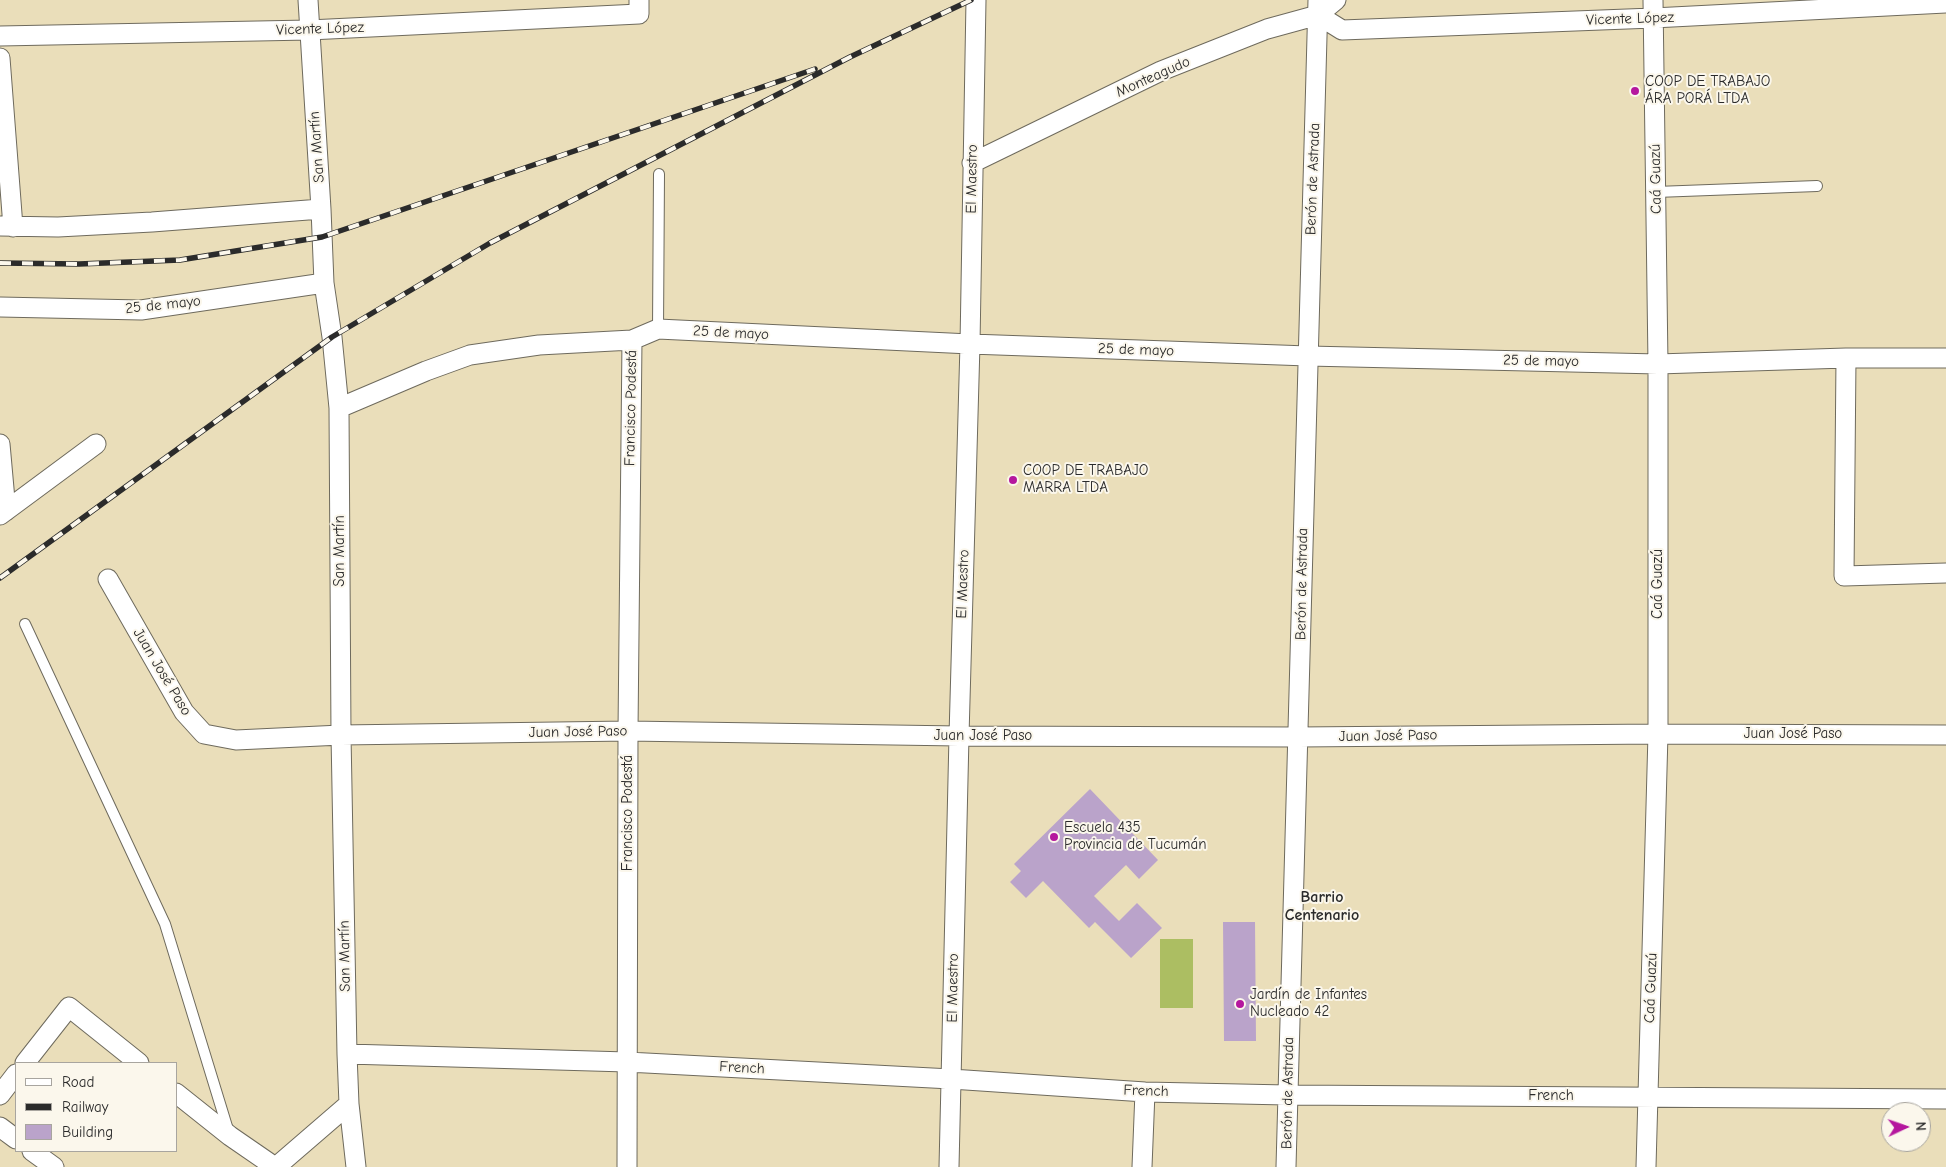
<!DOCTYPE html>
<html>
<head>
<meta charset="utf-8">
<style>
  body { margin:0 }
  #map { position:relative; width:1946px; height:1167px; overflow:hidden; background:#eadeba; font-family:"Comic Neue",sans-serif }
  canvas { display:block }
  .legend { position:absolute; left:15px; top:1062px; width:162px; height:90px; box-sizing:border-box; background:#fbf7ec; border:1px solid #a8a59f; margin:0; padding:6px 9px; list-style:none; font-size:15px; color:#2b2b2b }
  .legend li { display:flex; align-items:center; gap:10px; height:25px }
  .legend b { width:25px; border:1px solid #a8a59f }
  .north { position:absolute; left:1881px; top:1102px; width:50px; height:50px; box-sizing:border-box; background:#fbf7ec; border:1px solid #a8a59f; border-radius:50%; rotate:87deg; font-size:14px; font-weight:700; line-height:20px; text-align:center; color:#2b2b2b }
  .north::after { content:''; display:block; margin:auto; width:18px; height:22px; background:#b5179e; clip-path:polygon(50% 0,100% 100%,50% 72%,0 100%) }
</style>
</head>
<body>
<div id="map">
<canvas width="1946" height="1167"></canvas>
<ul class="legend">
<li><b style="height:6px;background:#fff"></b>Road</li>
<li><b style="height:6px;background:#2b2b2b"></b>Railway</li>
<li><b style="height:14px;background:#baa3ca"></b>Building</li>
</ul>
<div class="north">N</div>
</div>
<script>
const c = document.querySelector('canvas').getContext('2d');
c.lineJoin = 'round';
function paint(path, color) { c.fillStyle = color; c.fill(path, 'evenodd'); }
const toPath = rows => new Path2D(rows.map(r => 'M' + r).join(''));
function trace(path, color, width, dash) { c.strokeStyle = color; c.lineWidth = width; c.lineCap = dash ? 'butt' : 'round'; c.setLineDash(dash || []); c.stroke(path); }
function write(font, color, halo, rows, align = 'center') {
  c.font = font + ' "Comic Neue",sans-serif'; c.lineWidth = 4; c.setLineDash([]); c.textBaseline = 'middle'; c.strokeStyle = halo; c.fillStyle = color; for (const [text, x, y, turn = 0] of rows) {
    c.save(); c.translate(x, y); c.rotate((+turn || 0) * Math.PI / 180); c.textAlign = isNaN(turn) ? turn : align; if (halo) c.strokeText(text, 0, 0); c.fillText(text, 0, 0); c.restore();
  }
}
const green = toPath([
  [1160,939,1193,939,1193,1008,1160,1008]
]);
const building = toPath([
  [1090,789,1158,860,1139,879,1126,865,1094,896,1119,921,1137,903,1162,928,1131,958,1095,922,1089,928,1043,881,1026,898,1010,882,1021,871,1014,864],
  [1223,922,1255,922,1256,1041,1224,1041]
]);
const service = toPath([
  [1656,192,1817,186],
  [658,329,659,174],
  [25,624,165,924,229,1133]
]);
const minor = toPath([
  [308,0,321,209,324,283,332,337,339,408,341,735,347,1054,349,1104,356,1167],
  [1318,15,1342,30,1653,18,1946,3],
  [0,36,309,30,639,14,639,0],
  [0,58,13,227],
  [972,163,1161,71,1267,29,1318,15,1336,0],
  [0,226,58,227,152,222,321,209],
  [0,307,141,310,324,283],
  [1846,358,1844,576,1946,573],
  [339,408,426,371,470,355,539,345,632,340,658,329,970,344,1308,356,1658,364,1846,358,1946,358],
  [0,444,6,511],
  [0,515,96,444],
  [108,579,184,712,204,734,236,740,341,735,628,731,959,736,1298,737,1658,734,1946,735],
  [347,1054,627,1062,951,1079,1145,1092,1287,1095,1946,1099],
  [25,1063,69,1007,139,1063],
  [176,1093,230,1136,275,1167],
  [0,1095,16,1074],
  [0,1127,16,1139],
  [32,1151,54,1167],
  [276,1167,349,1104],
  [627,1167,628,731,632,340],
  [949,1167,959,736,970,344,976,0],
  [1142,1167,1145,1092],
  [1286,1167,1318,0],
  [1646,1167,1658,734,1658,364,1653,0]
]);
const rail = toPath([
  [0,263,79,264,180,260,322,237,815,69],
  [0,578,332,337,490,243,850,57,971,0]
]);
const markers = [
  [1635,91,5,"#b5179e"],
  [1013,480,5,"#b5179e"],
  [1054,837,5,"#b5179e"],
  [1240,1004,5,"#b5179e"]
];
const streetNames = [
  ["Vicente López",1630,19,-2],
  ["Vicente López",320,29,-2],
  ["Monteagudo",1153,77,-24],
  ["San Martín",317,147,-94],
  ["El Maestro",972,179,-89],
  ["Berón de Astrada",1313,179,-88],
  ["Caá Guazú",1656,179,-91],
  ["25 de mayo",163,305,-6],
  ["25 de mayo",731,333,3],
  ["25 de mayo",1136,350,2],
  ["25 de mayo",1541,361,1],
  ["Francisco Podestá",631,408,-89],
  ["San Martín",340,551,-90],
  ["El Maestro",963,584,-88],
  ["Berón de Astrada",1302,584,-89],
  ["Caá Guazú",1658,584,-90],
  ["Juan José Paso",162,672,59],
  ["Juan José Paso",578,732,-1],
  ["Juan José Paso",1793,734],
  ["Juan José Paso",983,736],
  ["Juan José Paso",1388,736,-1],
  ["Francisco Podestá",628,813,-90],
  ["San Martín",345,956,-91],
  ["El Maestro",953,988,-89],
  ["Caá Guazú",1651,988,-88],
  ["French",742,1068,3],
  ["French",1146,1091,2],
  ["Berón de Astrada",1288,1093,-89],
  ["French",1551,1096]
];
const poiNames = [
  ["COOP DE TRABAJO",1645,82],
  ["ÁRA PORÁ LTDA",1645,99],
  ["COOP DE TRABAJO",1023,471],
  ["MARRA LTDA",1023,488],
  ["Escuela 435",1064,828],
  ["Provincia de Tucumán",1064,845],
  ["Jardín de Infantes",1250,995],
  ["Nucleado 42",1250,1012]
];
const neighbourhoodNames = [
  ["Barrio",1322,897],
  ["Centenario",1322,915]
];
paint(green, '#acbe62');
paint(building, '#baa3ca');
trace(service, '#6e6a5d', 12);
trace(minor, '#6e6a5d', 21);
trace(service, '#fff', 10);
trace(minor, '#fff', 19);
trace(rail, '#2b2b2b', 5.5);
trace(rail, '#fbf7ec', 4, [11]);
for (const [x, y, r, color] of markers) { const dot = new Path2D(); dot.arc(x, y, r, 0, 2 * Math.PI); c.fillStyle = color; c.fill(dot); trace(dot, '#fbf7ec', 2); }
write('15px', '#2b2b2b', '#fbf7ec', streetNames);
write('15px', '#2b2b2b', '#fbf7ec', poiNames, 'left');
write('bold 16px', '#2b2b2b', '#fbf7ec', neighbourhoodNames);
</script>
</body>
</html>
